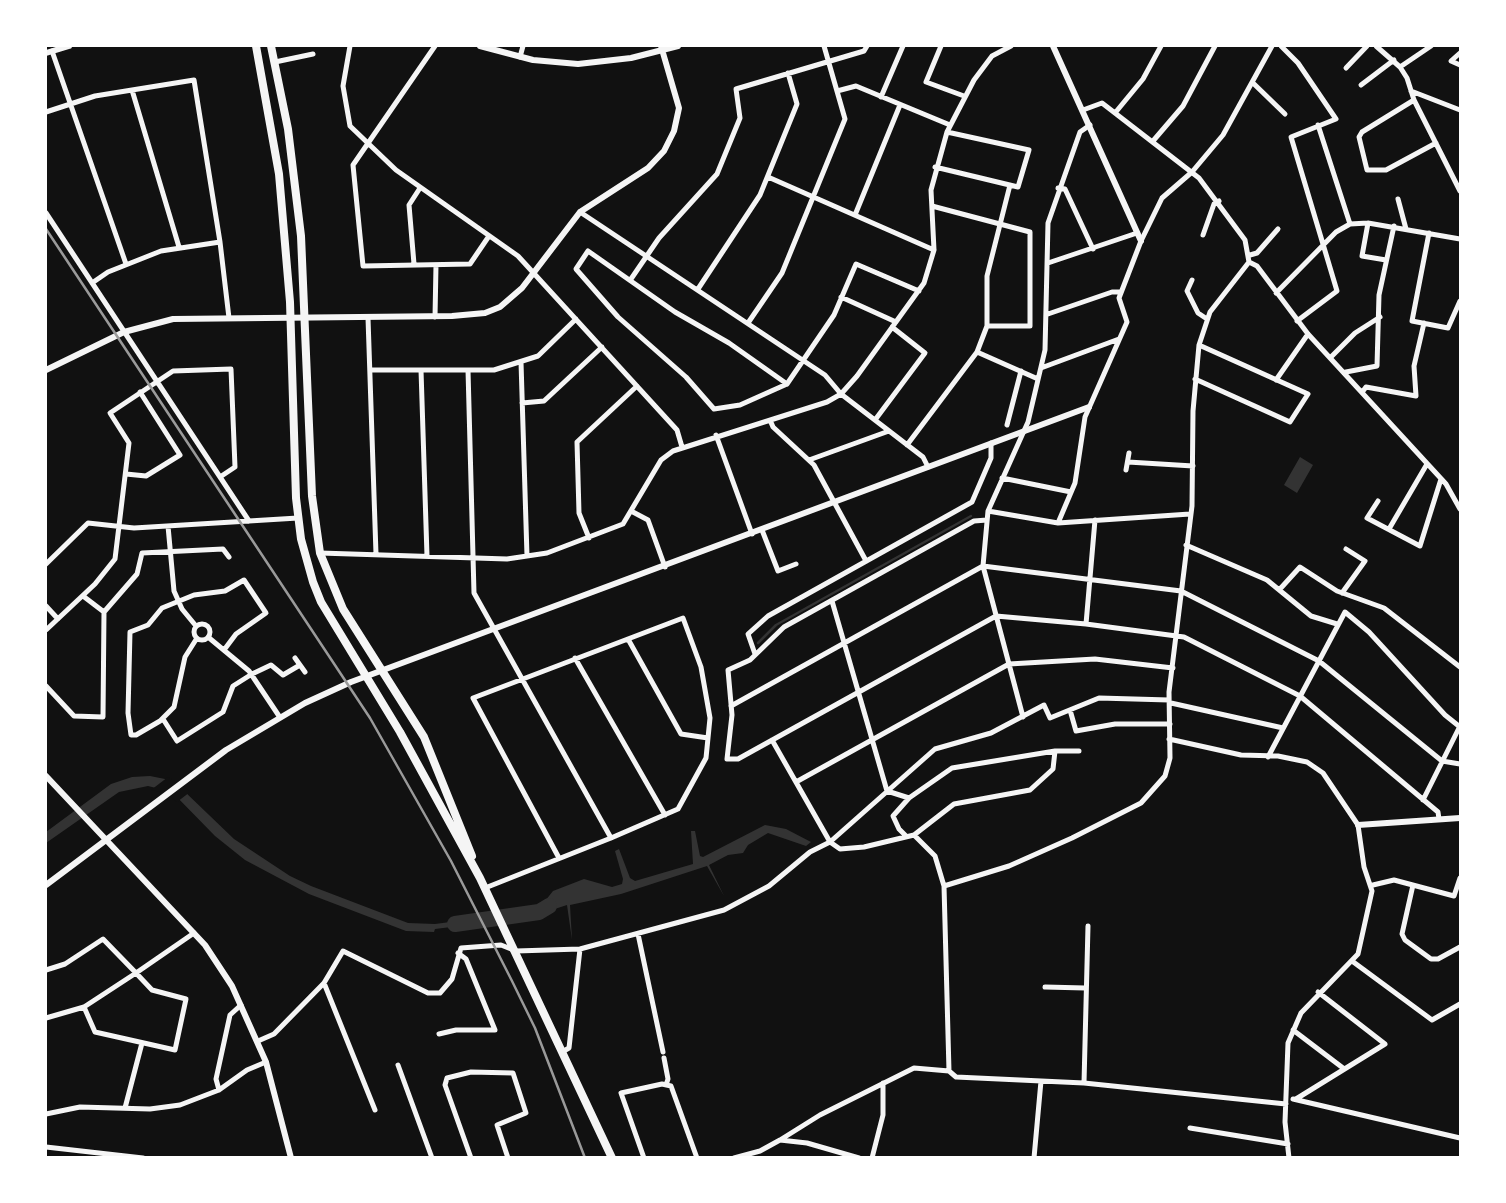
<!DOCTYPE html>
<html>
<head>
<meta charset="utf-8">
<style>
  body { margin:0 }
  #map { position:relative; width:1506px; height:1203px; overflow:hidden; background:#111; font-family:Commissioner,sans-serif }
  canvas { display:block }
  .frame { position:absolute; inset:0; border:47px solid #fff; pointer-events:none }
</style>
</head>
<body>
<div id="map">
<canvas width="1506" height="1203"></canvas>
<div class="frame"></div>
</div>
<script>
const c = document.querySelector('canvas').getContext('2d');
c.lineJoin = 'round';
function paint(path, color) { c.fillStyle = color; c.fill(path, 'evenodd'); }
const toPath = rows => new Path2D(rows.map(r => 'M' + r).join(''));
function trace(path, color, width, dash) { c.strokeStyle = color; c.lineWidth = width; c.lineCap = dash ? 'butt' : 'round'; c.setLineDash(dash || []); c.stroke(path); }
const water = toPath([
  [1300,457,1313,465,1297,493,1284,485],
  [150,776,165,779,183,790,234,839,290,876,311,886,408,923,435,924,473,919,475,924,435,929,434,932,406,931,309,894,245,860,215,836,172,792,148,786,119,792,46,843,46,832,111,784,132,777],
  [765,825,786,829,811,842,806,846,768,833,748,845,743,853,728,855,709,865,724,896,707,866,621,894,570,905,572,940,567,905,530,917,527,910,541,906,553,891,584,879,612,887,622,884,623,879,615,851,619,849,630,878,635,881,693,864,691,831,695,831,700,856,703,857]
]);
const pier = toPath([
  [168,777,185,787,190,792,177,802,166,793,151,790]
]);
const stream = toPath([
  [758,643,776,625,971,516]
]);
const river = toPath([
  [455,924,539,912,549,906]
]);
const minor = toPath([
  [350,46,343,86,350,126,396,170,518,256,677,430,682,447],
  [435,46,353,165,363,266,470,264,489,236],
  [941,46,926,82,964,96],
  [1281,46,1298,63,1336,119,1291,137,1337,291,1297,321],
  [1376,46,1400,67,1407,78,1414,100,1460,191],
  [52,51,126,264],
  [1460,53,1451,61,1460,65],
  [520,57,523,46],
  [275,62,313,54],
  [1400,67,1431,46],
  [1346,68,1367,46],
  [1253,83,1285,114],
  [1361,85,1394,60],
  [132,90,194,80,220,242],
  [837,91,856,86,950,125],
  [1411,91,1460,110],
  [881,97,903,46],
  [1414,100,1362,132,1359,137,1367,170,1386,170,1436,143],
  [46,112,95,96,132,90,179,247],
  [1115,113,1143,79,1161,46],
  [1318,125,1350,224],
  [1153,141,1183,106,1215,46],
  [935,167,1018,187,1029,150,947,132],
  [768,177,934,250],
  [1058,188,1065,189,1093,249],
  [1398,199,1406,229],
  [932,206,1030,232,1030,326,987,326],
  [580,212,825,375,841,394,923,457,928,467],
  [46,213,249,521],
  [855,215,900,105],
  [1368,223,1362,256,1386,260],
  [1429,233,1412,321,1448,328,1460,301],
  [1203,235,1214,204,1219,201],
  [1250,255,1257,253,1278,229],
  [1249,262,1257,266,1308,334,1446,484,1460,509],
  [1048,263,1137,233],
  [414,264,409,205,420,188],
  [631,279,659,238,717,174,740,118,736,89,864,51,867,46],
  [1192,280,1187,291,1198,313,1207,319],
  [92,283,108,272,161,251,220,242,229,318],
  [698,289,760,195,797,104,788,73],
  [1276,293,1336,232,1350,224,1368,223,1460,239],
  [841,297,896,322],
  [1048,314,1112,292,1121,292],
  [435,317,436,265],
  [368,318,376,554],
  [748,323,782,273,845,119,824,46],
  [977,352,1038,379],
  [1331,357,1355,333,1380,317],
  [521,362,527,556],
  [1041,368,1119,339],
  [370,370,494,370,538,356,576,319],
  [421,370,427,556],
  [468,370,474,593,611,838],
  [1346,372,1377,366,1379,295,1394,226],
  [1195,379,1290,422,1308,394,1199,345],
  [1276,380,1308,334],
  [787,384,729,343,675,312,588,251,576,269,618,317,686,377,714,409,740,405,787,384,834,315,856,264,919,291],
  [1363,391,1366,387,1416,396,1414,366,1424,323],
  [522,403,544,401,602,347],
  [770,420,773,427,814,465,865,559],
  [875,420,925,353,892,327],
  [1007,425,1021,371],
  [716,435,752,534],
  [907,445,977,352,987,326,987,276,1010,185],
  [809,460,889,431],
  [1128,462,1193,466],
  [1126,470,1129,453],
  [126,474,146,476,180,455,140,392],
  [1002,478,1071,492],
  [1378,501,1367,518,1420,546,1441,479],
  [631,511,648,520,665,567],
  [988,511,1058,523,1190,514],
  [987,520,974,521,784,627,750,660,728,670,732,715,727,759,738,759,996,616,1086,624,1184,637,1300,696,1438,812,1439,819],
  [1058,523,1075,483,1085,417,1127,322,1119,298,1141,241,1162,198,1192,172,1223,135,1272,46],
  [168,526,174,591,182,609,196,626],
  [1389,529,1427,464],
  [762,530,778,571,796,564],
  [589,538,579,513,577,442,637,386],
  [1186,545,1267,580,1311,616,1337,624],
  [320,553,507,559,547,553,623,524,661,460,673,451,827,402,841,394,857,376,924,283,934,250,931,190,947,132,974,80,992,56,1011,46],
  [46,564,88,523,134,528,298,518],
  [1280,589,1300,567,1337,591,1384,608,1460,667],
  [1342,593,1365,561,1346,549],
  [83,596,104,612],
  [832,601,887,791,909,798],
  [46,606,58,619],
  [1086,624,1095,520],
  '194 632a8 8 0 1 1 16 0a8 8 0 1 1-16 0Z',
  [46,630,95,584,115,559,129,443,110,413,173,371,231,369,235,467,220,477],
  [208,637,249,671,279,716],
  [197,638,185,657,174,707,160,721,136,735,131,735,128,713,130,632,148,625,162,608,194,595,225,591,244,580,266,613,236,634,224,650],
  [628,639,681,734,708,738],
  [755,654,748,634,768,616,972,502,991,458,991,443],
  [295,658,305,672],
  [575,658,665,815],
  [46,686,74,716,103,717,104,612,137,574,142,553,223,549,229,557],
  [1171,703,1283,728],
  [731,706,983,566,1181,591,1319,661,1442,761,1460,764],
  [1070,710,1076,731,1115,724,1170,724],
  [1023,717,983,566,988,511,1028,422,1045,350,1048,223,1080,132,1090,125],
  [163,719,177,741,223,712,233,686,252,674,271,665,283,675,300,665],
  [1169,739,1241,755,1278,756,1307,762,1323,773,1358,825,1364,867,1372,891,1358,954,1301,1013,1288,1043,1285,1122,1289,1158],
  [772,740,830,842,840,849,864,847,914,835,935,856,944,886],
  [1268,757,1345,612,1369,632,1445,715,1460,727],
  [796,782,1009,664,1095,659,1173,668],
  [1423,800,1460,726],
  [914,835,954,804,1030,790,1053,769,1055,751],
  [906,836,899,829,893,816,909,798,952,768,1055,751,1079,751],
  [1373,885,1394,880,1454,896,1460,878],
  [1413,885,1402,934,1405,940,1431,959,1438,959,1460,947],
  [485,888,611,838,678,809,706,758,710,718,701,667,683,618,473,698,559,858],
  [638,934,663,1052],
  [1352,961,1432,1020,1460,1004],
  [46,970,65,964,103,939,136,973,194,933],
  [324,983,375,1110],
  [1045,987,1085,988],
  [46,1018,84,1007,136,973,152,990,186,999,175,1050,95,1032,84,1007],
  [1293,1030,1343,1068],
  [439,1034,456,1030,495,1030,466,959,458,953],
  [258,1041,274,1034,324,983,343,951,428,993,440,993,452,979,461,948,501,945,516,951,580,949,724,910,769,886,810,852,830,842,935,749,991,733,1044,705,1050,718,1099,698,1169,700],
  [562,1052,569,1048,580,949],
  [664,1058,668,1079,666,1085],
  [398,1065,432,1158],
  [949,1071,944,886,1009,866,1072,838,1141,803,1165,776,1170,758,1169,692,1192,506,1193,411,1199,345,1210,312,1249,262,1245,240,1199,178,1102,103,1083,110],
  [1084,1083,1088,926],
  [219,1090,216,1079,230,1015,241,1005],
  [1293,1099,1460,1138],
  [1296,1099,1385,1044,1318,992],
  [125,1108,142,1043],
  [46,1114,80,1107,150,1109,180,1105,219,1090,247,1070,266,1062],
  [1190,1128,1288,1144],
  [780,1140,820,1115,914,1068,949,1071,956,1077,1084,1083,1286,1104],
  [46,1147,143,1158],
  [471,1158,445,1085,447,1078,471,1072,513,1073,526,1113,497,1125,508,1158],
  [644,1158,621,1093,662,1084,671,1086,697,1158],
  [734,1158,760,1151,780,1140,807,1143,859,1158],
  [872,1158,883,1115,883,1083],
  [1034,1158,1041,1081]
]);
const tertiary = toPath([
  [480,46,533,60,578,64,631,58,678,46],
  [1053,46,1141,241],
  [46,53,69,46],
  [46,370,124,332,173,319,452,316,485,313,500,307,522,288,580,212,648,168,664,151,674,131,679,108,661,46],
  [46,776,205,945,232,986,266,1062,291,1158],
  [1358,825,1460,818],
  [46,885,226,750,305,703,351,682,1089,407]
]);
const primary = toPath([
  [256,46,279,174,290,302,296,498,301,539,313,582,321,602,400,732,480,878,612,1158],
  [271,46,288,129,301,236,312,496,320,553,343,609,424,737,472,856]
]);
const rail = toPath([
  [46,229,370,718,451,861,512,981,535,1028,585,1158]
]);
paint(water, '#333');
paint(pier, '#111');
trace(stream, '#333', 2.5);
trace(river, '#333', 16);
trace(minor, '#f5f5f5', 5);
trace(tertiary, '#f5f5f5', 6);
trace(primary, '#f5f5f5', 8);
trace(rail, '#9a9a9a', 2.5);
</script>
</body>
</html>
